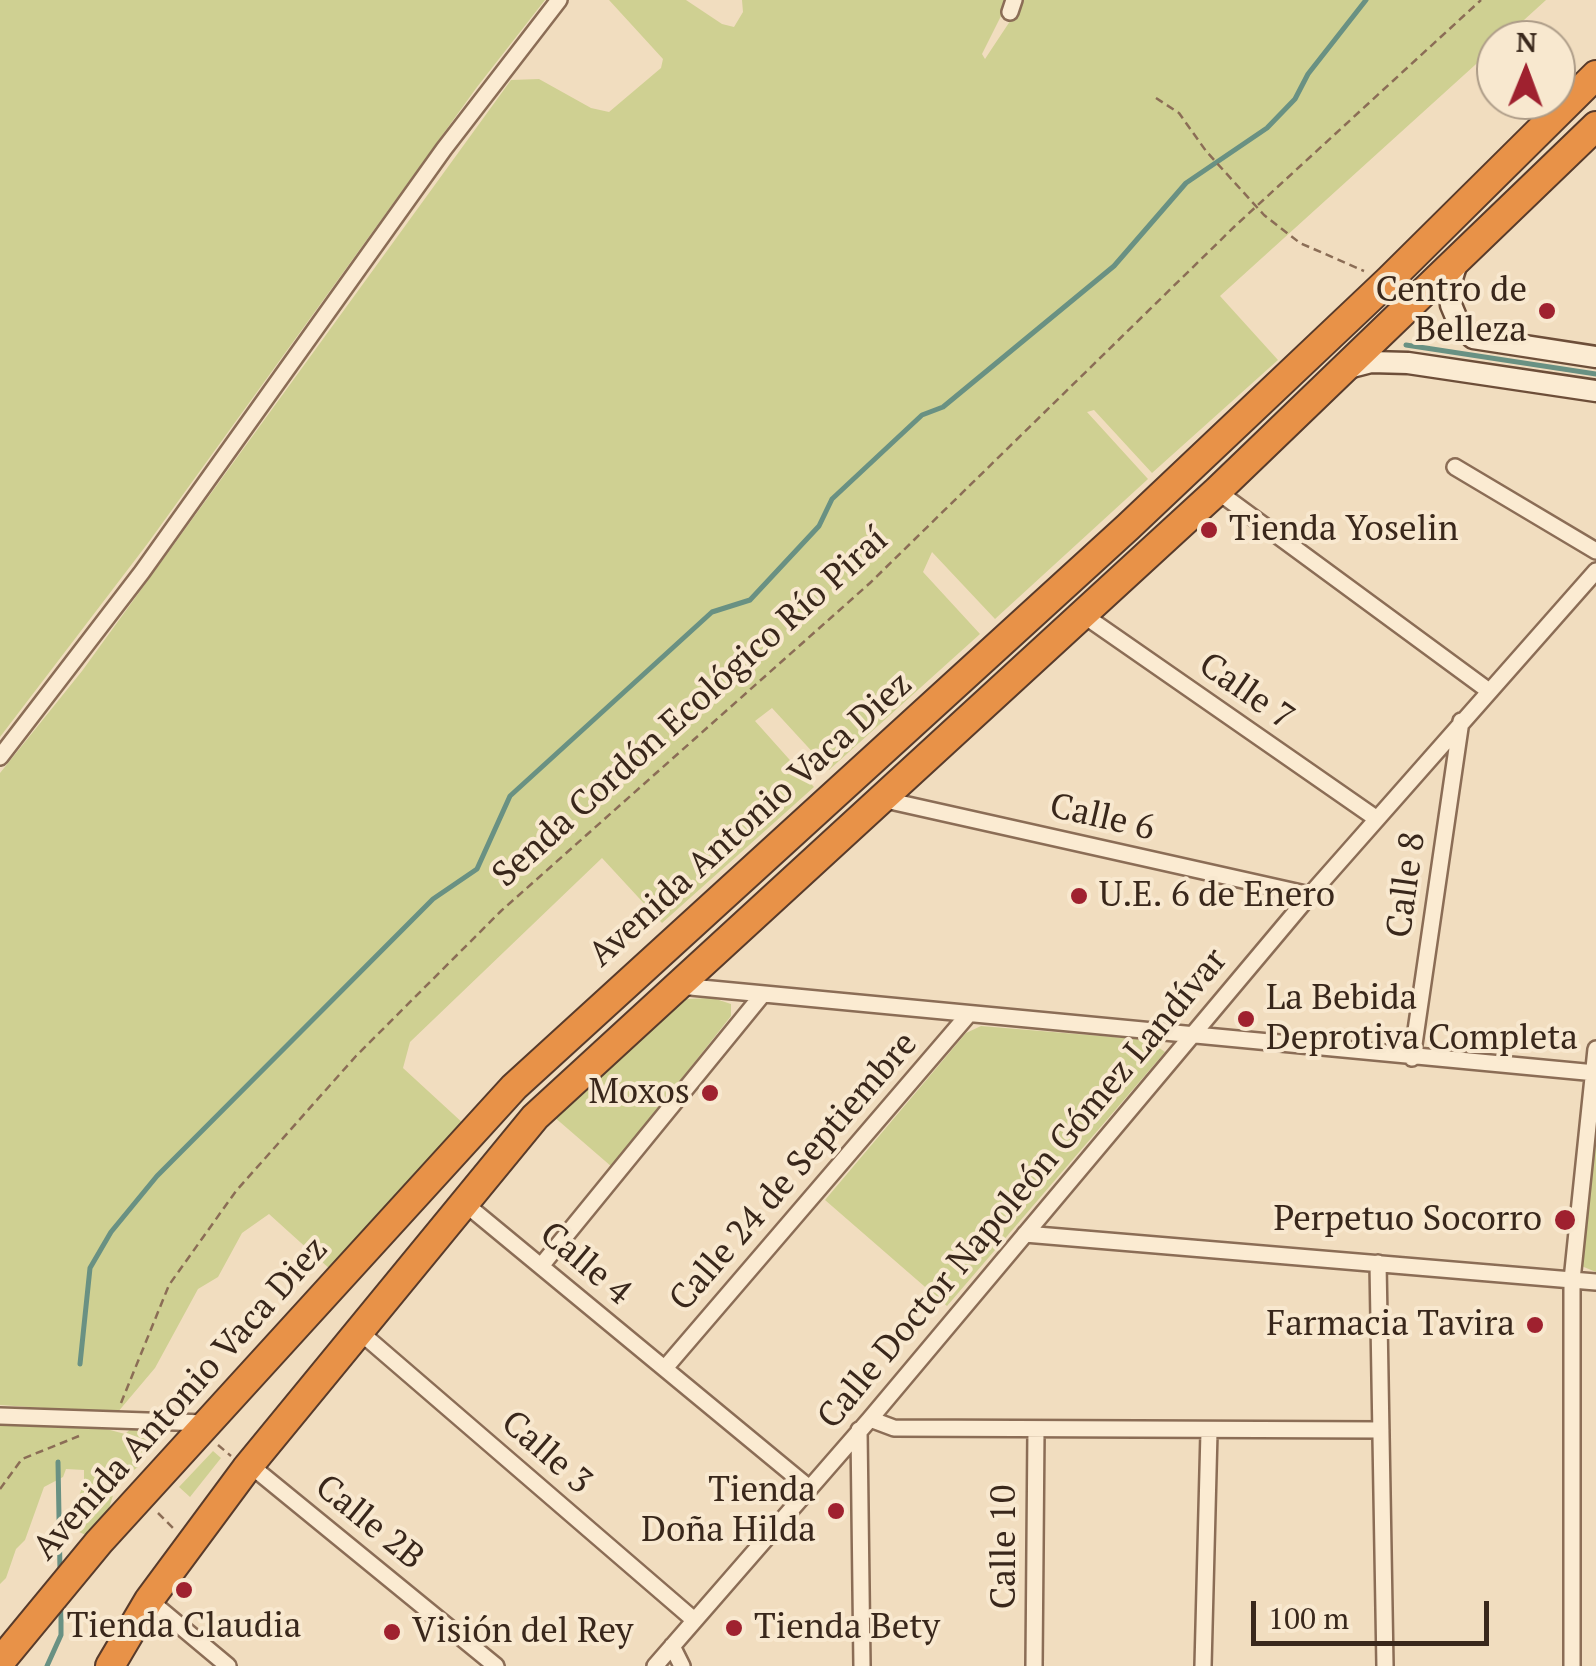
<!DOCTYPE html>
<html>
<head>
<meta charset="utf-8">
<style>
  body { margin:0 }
  #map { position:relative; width:1596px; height:1666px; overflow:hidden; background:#f1ddbf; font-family:"PT Serif",serif }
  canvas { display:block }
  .north { position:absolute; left:1476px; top:20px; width:100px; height:100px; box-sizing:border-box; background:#f8e8cf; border:2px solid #ac9b87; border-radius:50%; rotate:1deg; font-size:28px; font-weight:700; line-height:40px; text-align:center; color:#39271b }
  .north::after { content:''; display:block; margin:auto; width:35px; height:45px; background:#9f212f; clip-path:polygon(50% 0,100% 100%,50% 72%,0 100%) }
  .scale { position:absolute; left:1251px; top:1601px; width:238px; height:45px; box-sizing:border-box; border:5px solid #39271b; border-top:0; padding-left:12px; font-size:30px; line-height:35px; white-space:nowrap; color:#39271b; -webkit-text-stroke:8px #f8e8cf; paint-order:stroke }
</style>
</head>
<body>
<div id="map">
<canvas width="1596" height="1666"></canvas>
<div class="north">N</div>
<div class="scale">100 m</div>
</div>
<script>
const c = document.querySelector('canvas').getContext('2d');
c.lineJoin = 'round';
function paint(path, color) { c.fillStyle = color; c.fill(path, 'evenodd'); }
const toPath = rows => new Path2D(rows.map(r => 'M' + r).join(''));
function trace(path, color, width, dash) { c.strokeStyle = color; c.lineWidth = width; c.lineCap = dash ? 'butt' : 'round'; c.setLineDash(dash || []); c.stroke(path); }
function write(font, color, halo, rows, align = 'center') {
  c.font = font + ' "PT Serif",serif'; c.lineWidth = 8; c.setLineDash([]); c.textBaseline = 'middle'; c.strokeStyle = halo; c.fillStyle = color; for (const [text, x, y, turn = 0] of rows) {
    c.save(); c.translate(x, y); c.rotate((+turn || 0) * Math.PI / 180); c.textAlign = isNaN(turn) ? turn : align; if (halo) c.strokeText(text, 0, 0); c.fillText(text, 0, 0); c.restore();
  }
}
const green = toPath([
  [0,0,545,0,477,87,148,543,0,737],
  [609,0,686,0,722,24,734,27,743,12,742,0,1009,0,982,54,985,59,1024,0,1546,0,1502,40,1496,40,1496,46,1220,296,1278,360,1152,473,1094,410,1087,412,1148,479,995,619,932,552,923,572,980,634,829,770,772,708,755,721,814,787,662,923,602,858,410,1042,403,1068,465,1125,331,1270,269,1214,242,1233,218,1277,198,1289,155,1368,117,1413,0,1405,0,773,82,671,511,80,539,79,591,108,609,112,661,68,663,59],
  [713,998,731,1004,731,1016,612,1167,553,1116,684,999],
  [981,1026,1148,1040,1165,1052,947,1306,825,1200,966,1033],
  [1596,1094,1596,1272,1579,1265],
  [0,1421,99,1427,125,1434,135,1425,160,1427,138,1467,117,1482,107,1515,88,1536,77,1531,75,1506,84,1483,84,1470,66,1469,63,1477,44,1487,25,1540,16,1549,6,1578,0,1584],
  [213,1451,221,1458,190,1497,179,1487]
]);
const stream = toPath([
  [1406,345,1596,374],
  [80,1364,90,1268,111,1232,157,1176,433,899,477,869,510,796,712,612,750,600,819,526,832,499,922,415,943,407,1114,266,1186,183,1267,128,1295,99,1308,74,1366,0],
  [58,1462,60,1571],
  [47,1666,61,1635,61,1607]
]);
const path = toPath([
  [1156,98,1179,113,1206,151,1264,215,1300,243,1364,271],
  [121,1403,169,1285,236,1191,356,1056,501,911,870,583,1235,226,1481,0],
  [218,1445,231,1456],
  [0,1489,22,1459,79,1436],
  [158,1513,173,1528]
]);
const street = toPath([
  [1010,12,1014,0],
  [1455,467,1596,551],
  [1217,491,1489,691],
  [1082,614,1377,819],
  [0,757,142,572,444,149,559,0],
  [881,799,1310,895],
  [680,986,1596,1073],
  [1412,1058,1461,721],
  [463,1202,808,1487],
  [1025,1234,1596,1282],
  [1378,1263,1385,1666],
  [541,1266,763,994],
  [360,1332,693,1619],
  [665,1368,968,1015],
  [0,1416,205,1423],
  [870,1419,894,1428,1381,1430],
  [859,1430,862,1666],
  [250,1465,496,1666],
  [149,1600,228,1666],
  [672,1646,682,1666],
  [655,1666,870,1419,1310,895,1596,571],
  [1034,1666,1036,1429],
  [1203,1666,1209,1432],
  [1572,1666,1572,1280,1596,1049]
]);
const secondary = toPath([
  [1456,266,1450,285,1451,305,1459,324,1473,338,1596,357],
  [1348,368,1371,362,1408,363,1596,391]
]);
const highway = toPath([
  [0,1662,99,1542,514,1087,1128,527,1388,281,1596,75],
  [110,1666,149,1600,246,1469,535,1117,1217,491,1596,126]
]);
const markers = [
  [1547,311,10,"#9f212f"],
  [1209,530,10,"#9f212f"],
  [1079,896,10,"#9f212f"],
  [1246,1019,10,"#9f212f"],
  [710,1093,10,"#9f212f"],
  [1565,1220,12,"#9f212f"],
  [1535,1325,10,"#9f212f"],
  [836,1511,10,"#9f212f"],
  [184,1590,10,"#9f212f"],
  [734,1628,10,"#9f212f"],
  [392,1632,10,"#9f212f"]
];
const poiNames = [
  ["Centro de",1527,291],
  ["Belleza",1527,331],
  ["Tienda Yoselin",1229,530,"left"],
  ["U.E. 6 de Enero",1099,896,"left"],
  ["La Bebida",1266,999,"left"],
  ["Deprotiva Completa",1266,1039,"left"],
  ["Moxos",690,1093],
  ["Perpetuo Socorro",1542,1220],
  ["Farmacia Tavira",1515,1325],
  ["Tienda",816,1491],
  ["Doña Hilda",816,1531],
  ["Tienda Claudia",184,1627,"center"],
  ["Tienda Bety",754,1628,"left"],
  ["Visión del Rey",412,1632,"left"]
];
const streetNames = [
  ["Calle 7",1246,692,35],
  ["Senda Cordón Ecológico Río Piraí",691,708,-42],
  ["Calle 6",1102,818,13],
  ["Avenida Antonio Vaca Diez",751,820,-42],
  ["Calle 8",1407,885,-82],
  ["Calle 24 de Septiembre",794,1172,-49],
  ["Calle Doctor Napoleón Gómez Landívar",1023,1189,-50],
  ["Calle 4",585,1264,40],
  ["Avenida Antonio Vaca Diez",181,1399,-48],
  ["Calle 3",546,1453,41],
  ["Calle 2B",369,1523,39],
  ["Calle 10",1005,1547,-90]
];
paint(green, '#cfd092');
trace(stream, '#699183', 5);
trace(street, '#8b6d56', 20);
trace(secondary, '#6d4e39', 25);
trace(highway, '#583b2b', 32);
trace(path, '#8b6d56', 2.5, [8, 5]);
trace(street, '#fbebd2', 15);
trace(secondary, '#fbebd2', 20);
trace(highway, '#e89248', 28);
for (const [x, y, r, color] of markers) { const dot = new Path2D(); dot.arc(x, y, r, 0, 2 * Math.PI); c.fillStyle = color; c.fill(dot); trace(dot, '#f8e8cf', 4); }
write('35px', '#39271b', '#f8e8cf', poiNames, 'right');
write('35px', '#39271b', '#f8e8cf', streetNames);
</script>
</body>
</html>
